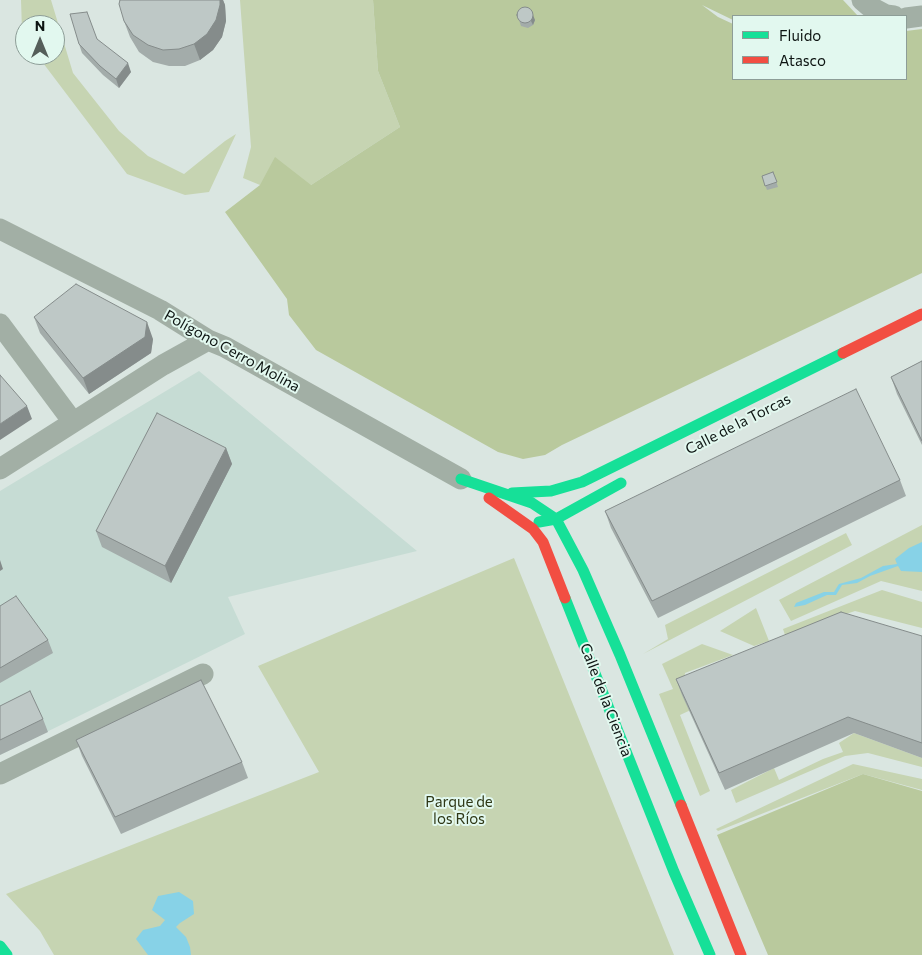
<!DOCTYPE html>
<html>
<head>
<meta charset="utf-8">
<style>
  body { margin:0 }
  #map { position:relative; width:922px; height:955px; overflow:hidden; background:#dae6e1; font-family:Commissioner,sans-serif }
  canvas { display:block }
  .legend { position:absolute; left:732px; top:15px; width:175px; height:65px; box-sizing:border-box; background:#e2f8ef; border:1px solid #8d9d97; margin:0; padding:6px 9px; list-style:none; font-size:15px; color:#0d1412 }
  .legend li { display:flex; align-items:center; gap:10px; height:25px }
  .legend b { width:25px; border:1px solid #8d9d97 }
  .north { position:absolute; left:15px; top:15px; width:50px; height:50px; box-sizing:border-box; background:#e2f8ef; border:1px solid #8d9d97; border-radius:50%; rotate:0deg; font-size:14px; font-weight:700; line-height:20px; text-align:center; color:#0d1412 }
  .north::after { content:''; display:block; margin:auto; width:18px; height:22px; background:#555e5a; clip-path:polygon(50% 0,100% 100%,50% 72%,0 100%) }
</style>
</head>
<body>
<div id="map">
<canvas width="922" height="955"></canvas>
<ul class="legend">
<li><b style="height:6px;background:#16e098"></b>Fluido</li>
<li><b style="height:6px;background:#f24e42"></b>Atasco</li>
</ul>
<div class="north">N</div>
</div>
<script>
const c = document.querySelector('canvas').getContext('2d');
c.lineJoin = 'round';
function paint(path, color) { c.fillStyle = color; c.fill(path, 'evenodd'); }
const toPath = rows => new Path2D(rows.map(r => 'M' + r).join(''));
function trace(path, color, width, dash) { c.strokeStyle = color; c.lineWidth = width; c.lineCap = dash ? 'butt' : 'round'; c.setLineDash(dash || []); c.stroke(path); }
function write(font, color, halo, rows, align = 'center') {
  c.font = font + ' Commissioner,sans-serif'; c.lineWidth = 4; c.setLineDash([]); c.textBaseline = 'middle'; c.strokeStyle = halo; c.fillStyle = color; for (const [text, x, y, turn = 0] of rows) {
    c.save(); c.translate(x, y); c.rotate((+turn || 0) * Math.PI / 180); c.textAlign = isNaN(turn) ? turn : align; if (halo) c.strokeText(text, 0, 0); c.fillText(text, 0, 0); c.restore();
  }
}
const built = toPath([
  [199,371,417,551,228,597,245,634,0,755,0,491]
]);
const green = toPath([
  [21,0,51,0,73,73,119,131,148,156,184,174,225,141,236,134,209,192,185,195,127,174,37,55,55,55,55,25,25,25,25,36,22,30],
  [240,0,373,0,378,71,400,127,311,185,260,185,243,178,251,147],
  [922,525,922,591,881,581,791,621,779,600],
  [846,533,852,545,643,654,668,639,665,625],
  [514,558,674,955,54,955,40,931,6,894,319,772,258,666],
  [882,590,922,602,922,628,855,611,785,635,783,629],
  [756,608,769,641,754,646,720,631],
  [702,644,733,655,685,673,684,685,695,708,680,715,710,791,700,796,659,694,673,689,662,664],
  [854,733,922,758,922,767,868,753,845,756,736,803,731,790,774,768,779,780,823,759,843,752,839,743],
  [853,764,922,779,922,790,863,774,718,831,716,829]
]);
const forest = toPath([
  [373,0,843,0,858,16,733,16,733,20,702,5,718,17,733,24,733,79,906,79,906,31,922,29,922,273,562,445,545,455,523,459,498,452,316,350,289,315,287,299,225,212,260,185,275,157,311,185,400,127,378,71],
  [863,774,922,791,922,955,768,955,717,835]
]);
const water = toPath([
  [922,542,922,572,901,571,898,566,870,576,857,583,842,585,836,595,827,595,805,605,794,607,796,603,824,592,834,592,839,584,861,578,883,566,897,564,895,559,909,548],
  [179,892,193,901,194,914,180,923,176,927,186,937,190,947,191,955,148,955,136,939,143,930,160,926,165,920,152,910,158,896]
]);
const street = toPath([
  [862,0,869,6,886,15,894,16],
  [906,18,922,16],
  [0,229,160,310,208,340,225,347,461,479],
  [0,324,73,422],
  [0,469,163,365,208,340],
  [0,774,203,674]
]);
const fast = toPath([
  [461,479,532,503,556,519,583,570,620,655,681,805],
  [512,493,551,491,582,482,843,353],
  [539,522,556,519,621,483],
  [565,598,674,872,710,955],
  [0,946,7,955]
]);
const jam = toPath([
  [843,353,922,314],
  [489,498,533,529,543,542,565,598],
  [681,805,741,955]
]);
const wall = toPath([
  [120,0,223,0,225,5,226,21,222,37,213,50,200,60,185,66,169,66,153,62,139,52,130,37,124,21],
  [517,14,535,20,533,25,528,28,521,26],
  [97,39,131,72,119,88,103,75,82,53,79,44],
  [773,172,778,187,767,190,762,176],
  [34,317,153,339,151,353,89,394,40,333],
  [922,361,922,445,897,394,891,377],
  [226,448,232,464,171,583,102,547,96,531],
  [900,480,906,496,658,618,611,528,605,511],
  [0,606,48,640,53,653,0,683],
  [922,636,922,758,854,733,725,790,682,695,676,679],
  [0,706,43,719,48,732,0,755],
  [76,740,242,762,248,778,121,834,82,756]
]);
const shadedWall = toPath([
  [220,0,223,0,225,5,226,21,222,37,213,50,200,60,194,44],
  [533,15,535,20,533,25,531,21],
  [128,63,131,72,119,88,116,79],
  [147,322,153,339,151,353,89,394,83,378],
  [27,406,32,419,0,440,0,424],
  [226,448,232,464,171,583,165,566],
  [0,560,3,569,0,571]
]);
const building = toPath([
  [120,0,220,0,220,5,216,20,207,34,194,44,179,49,163,50,148,45,133,35,124,21,119,4,120,0],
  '517 15a8 8 0 1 1 16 0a8 8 0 1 1-16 0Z',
  [87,12,97,39,128,63,116,79,100,66,79,44,70,14,87,12],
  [773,172,777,182,765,186,762,176,773,172],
  [76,284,147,322,145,337,83,378,34,317,76,284],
  [922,361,922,441,891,377,922,361],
  [0,375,27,406,0,424,0,375],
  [856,389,900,480,652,601,605,511,856,389],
  [157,413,226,448,165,566,96,531,157,413],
  [16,596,48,640,0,668,0,606,16,596],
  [841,612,922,636,922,743,848,717,719,773,676,679,841,612],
  [201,680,242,762,115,817,76,740,201,680],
  [30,691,43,719,0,740,0,706,30,691]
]);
const streetNames = [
  ["Polígono Cerro Molina",232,351,29],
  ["Calle de la Torcas",738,424,-27],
  ["Calle de la Ciencia",606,700,69]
];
const parkNames = [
  ["Parque de",459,802],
  ["los Ríos",459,819]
];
paint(built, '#c6dcd4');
paint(green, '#c6d4b2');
paint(forest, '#b9c99d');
paint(water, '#87d2e7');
trace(street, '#a2afa5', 21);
trace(fast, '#16e098', 11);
trace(jam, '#f24e42', 11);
paint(wall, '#a3acaa');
paint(shadedWall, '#858c8b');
paint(building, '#bec8c6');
trace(building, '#858c8b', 1);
write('15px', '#0d1412', '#e2f8ef', streetNames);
write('15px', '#2e3715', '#e2f8ef', parkNames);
</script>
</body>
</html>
